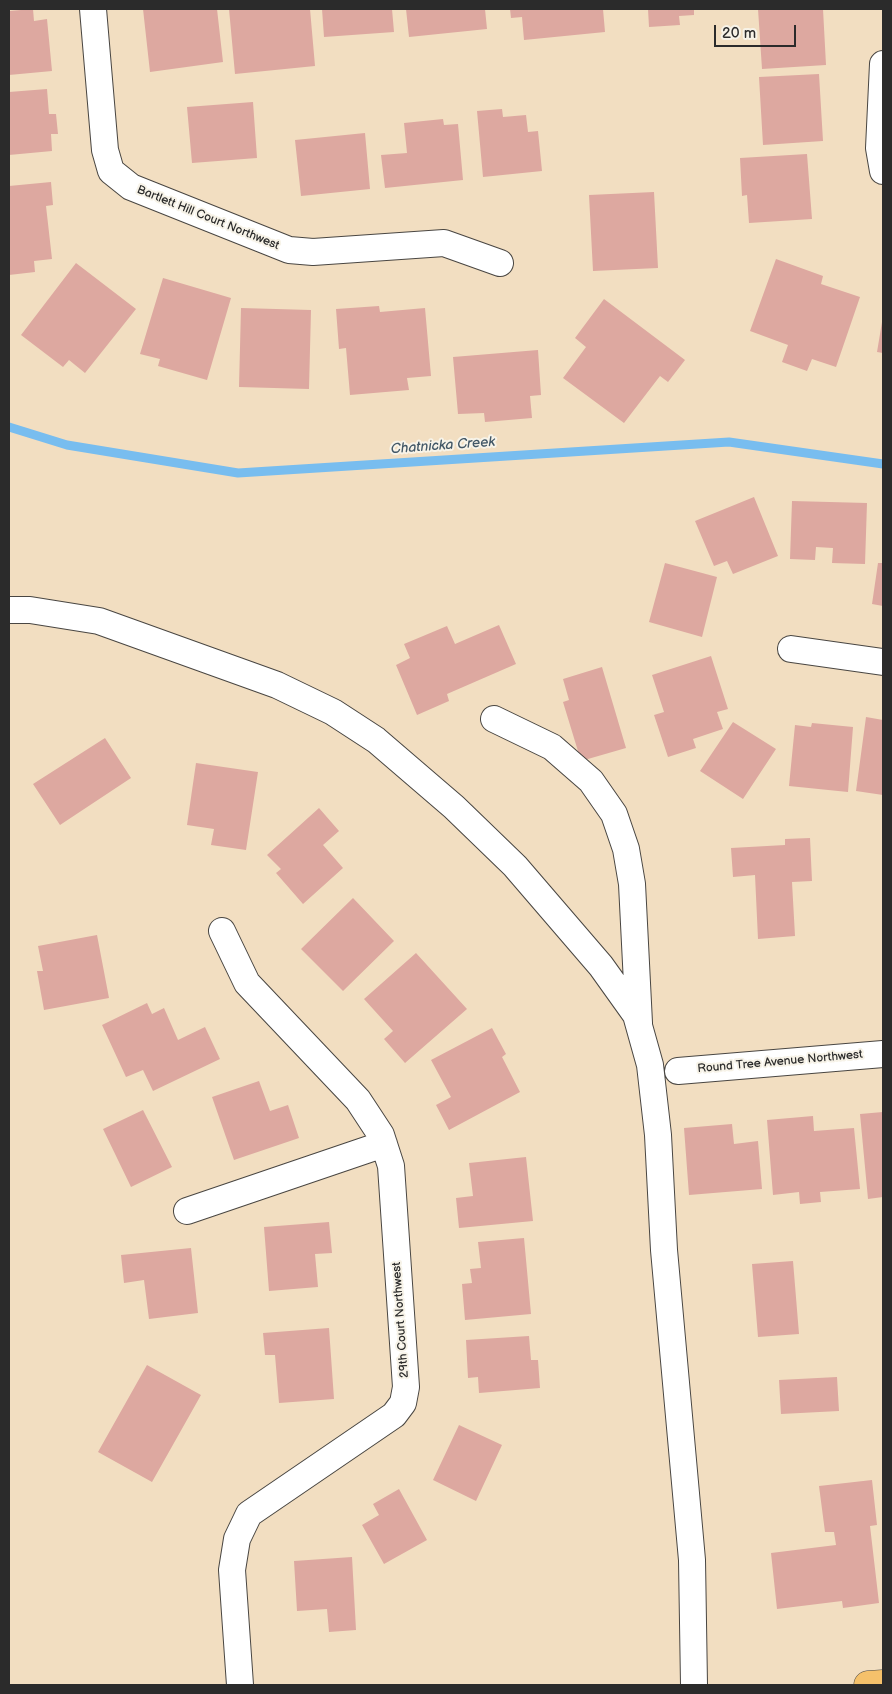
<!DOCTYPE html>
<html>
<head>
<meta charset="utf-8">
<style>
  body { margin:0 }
  #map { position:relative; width:892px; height:1694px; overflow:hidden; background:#f2dec1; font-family:"Balsamiq Sans",sans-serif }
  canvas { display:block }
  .frame { position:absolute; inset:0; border:10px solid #2b2b2b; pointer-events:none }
  .scale { position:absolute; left:714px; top:25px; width:82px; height:22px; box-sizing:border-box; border:2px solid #2b2b2b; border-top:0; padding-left:6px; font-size:15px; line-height:18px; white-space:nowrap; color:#2b2b2b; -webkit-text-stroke:4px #f7f3e8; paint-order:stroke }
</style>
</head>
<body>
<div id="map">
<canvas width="892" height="1694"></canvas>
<div class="frame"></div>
<div class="scale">20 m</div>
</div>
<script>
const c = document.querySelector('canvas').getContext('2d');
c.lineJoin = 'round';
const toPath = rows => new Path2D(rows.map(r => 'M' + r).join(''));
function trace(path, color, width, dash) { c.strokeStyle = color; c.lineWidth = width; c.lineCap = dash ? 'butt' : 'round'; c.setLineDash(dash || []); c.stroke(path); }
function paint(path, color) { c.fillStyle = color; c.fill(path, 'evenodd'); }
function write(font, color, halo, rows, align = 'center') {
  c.font = font + ' "Balsamiq Sans",sans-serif'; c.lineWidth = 4; c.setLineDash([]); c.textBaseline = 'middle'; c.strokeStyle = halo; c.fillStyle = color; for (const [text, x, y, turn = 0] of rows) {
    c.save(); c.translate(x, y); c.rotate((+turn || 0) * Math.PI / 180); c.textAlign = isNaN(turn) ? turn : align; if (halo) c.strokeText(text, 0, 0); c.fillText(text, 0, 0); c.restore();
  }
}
const stream = toPath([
  [9,427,67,445,238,473,729,442,883,464]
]);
const building = toPath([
  [33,9,34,21,47,19,52,71,9,75,9,11],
  [143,9,217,9,223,62,150,72],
  [229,9,310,9,315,66,235,74],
  [322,9,392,9,394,32,324,37],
  [406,9,485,9,487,29,409,37],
  [510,9,603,9,605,32,524,40,522,17,511,18],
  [648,9,694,9,694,15,679,16,680,25,649,27],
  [758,9,823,9,826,65,762,69],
  [819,74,823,141,763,145,759,77],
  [47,89,49,114,56,114,58,134,51,134,52,151,9,155,9,92],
  [253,102,257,158,192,163,187,107],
  [502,109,503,117,526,115,528,132,538,131,542,171,483,177,477,111],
  [443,119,444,125,458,124,463,180,385,188,381,155,407,153,404,123],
  [365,133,370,189,301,196,295,140],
  [807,154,812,219,749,223,747,195,742,196,740,158],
  [51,182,53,205,46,206,52,259,34,261,35,272,9,275,9,186],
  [654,192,658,268,593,271,589,195],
  [776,259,823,276,821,284,860,297,836,367,812,359,807,371,782,362,788,345,750,331],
  [76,263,136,309,85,373,69,360,63,367,21,335],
  [163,278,231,298,207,380,158,366,160,359,140,354],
  [604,299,685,360,668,382,660,376,624,423,563,378,586,347,575,338],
  [379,306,380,312,425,308,431,376,407,378,409,390,350,395,346,348,339,349,336,309],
  [241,308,311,310,309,389,239,387],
  [882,322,883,322,883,353,877,352],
  [538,350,541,395,530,396,532,418,485,422,484,413,458,414,453,357],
  [754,497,778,556,733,574,727,561,714,566,695,521],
  [792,501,867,503,865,564,832,563,833,548,816,547,815,560,790,559],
  [665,563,717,577,702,637,649,622],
  [878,563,883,563,883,606,872,604],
  [499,625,516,664,447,694,449,701,417,715,396,665,410,658,404,644,447,626,455,644],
  [711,656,728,709,717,712,723,729,693,739,696,748,668,757,654,715,664,712,652,675],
  [602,667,626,748,581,761,563,702,569,700,563,679],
  [866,717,883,720,883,795,856,791],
  [733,722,776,749,743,799,700,771],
  [812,723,853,727,848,792,789,786,795,725,811,727],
  [105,738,131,778,60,825,33,784],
  [196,763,258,772,246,850,211,845,214,829,187,825],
  [319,808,339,831,323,845,343,868,303,904,276,873,281,869,267,855],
  [810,838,812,881,792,882,795,936,758,939,755,875,733,877,731,848,785,845,785,839],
  [353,898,394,941,343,991,301,949],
  [97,935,109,998,44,1010,37,971,43,971,38,946],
  [416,953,467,1009,405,1063,384,1039,393,1031,364,999],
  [147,1003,152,1014,164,1008,178,1040,205,1027,220,1059,153,1091,143,1070,126,1077,102,1025],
  [492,1028,506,1054,502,1057,520,1092,449,1130,436,1105,451,1097,431,1060],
  [259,1081,270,1111,288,1105,299,1138,234,1160,212,1097],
  [143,1110,172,1167,131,1187,103,1129],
  [883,1112,883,1197,868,1199,860,1114],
  [813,1116,814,1131,854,1128,860,1189,820,1192,821,1202,800,1204,799,1192,773,1195,767,1120],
  [732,1124,734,1144,758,1141,762,1189,689,1195,684,1128],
  [526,1157,533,1221,459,1228,456,1198,473,1196,469,1163],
  [329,1222,332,1253,315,1254,318,1287,269,1291,264,1227],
  [524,1238,531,1314,465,1320,462,1284,472,1283,470,1269,481,1268,478,1242],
  [191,1248,198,1313,149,1319,144,1280,124,1283,121,1255],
  [793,1261,799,1334,758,1337,752,1264],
  [329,1328,334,1399,279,1403,275,1355,265,1355,263,1333],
  [529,1336,531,1360,538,1360,540,1388,479,1393,478,1377,468,1378,466,1340],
  [147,1365,201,1395,152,1482,98,1452],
  [837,1377,839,1411,781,1414,779,1380],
  [459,1425,502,1445,476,1501,433,1480],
  [872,1480,877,1525,870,1526,879,1603,843,1608,842,1601,777,1609,771,1553,836,1545,834,1532,825,1532,819,1486],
  [399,1489,427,1540,384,1564,362,1525,379,1515,373,1504],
  [352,1557,356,1630,329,1632,327,1609,297,1611,294,1561]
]);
const minor = toPath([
  [93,9,105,150,111,171,131,187,289,250,313,252,444,243,500,263],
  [883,64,879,148,883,171],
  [9,610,30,610,99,621,277,685,333,712,376,740,454,807,515,866,601,966,636,1015,650,1065,658,1135,664,1250,692,1560,694,1685],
  [791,649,883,662],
  [494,719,552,747,591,781,614,814,626,849,632,884,639,1023],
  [222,931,247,983,358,1100,381,1135,391,1166,406,1387,403,1403,394,1415,249,1514,237,1539,232,1570,240,1685],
  [678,1071,883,1054],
  [187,1211,384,1144]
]);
const major = toPath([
  [868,1685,883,1684]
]);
const streetNames = [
  ["Bartlett Hill Court Northwest",208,218,22],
  ["Round Tree Avenue Northwest",780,1062,-5],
  ["29th Court Northwest",401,1320,-94]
];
const waterNames = [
  ["Chatnicka Creek",443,446,-4]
];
trace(stream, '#78bdef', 9);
paint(building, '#dda8a0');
trace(minor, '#494642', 28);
trace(major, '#494642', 29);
trace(minor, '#fff', 26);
trace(major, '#f5c16b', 28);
write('12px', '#2b2b2b', '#f7f3e8', streetNames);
write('italic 14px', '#425766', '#f7f3e8', waterNames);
</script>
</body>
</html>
